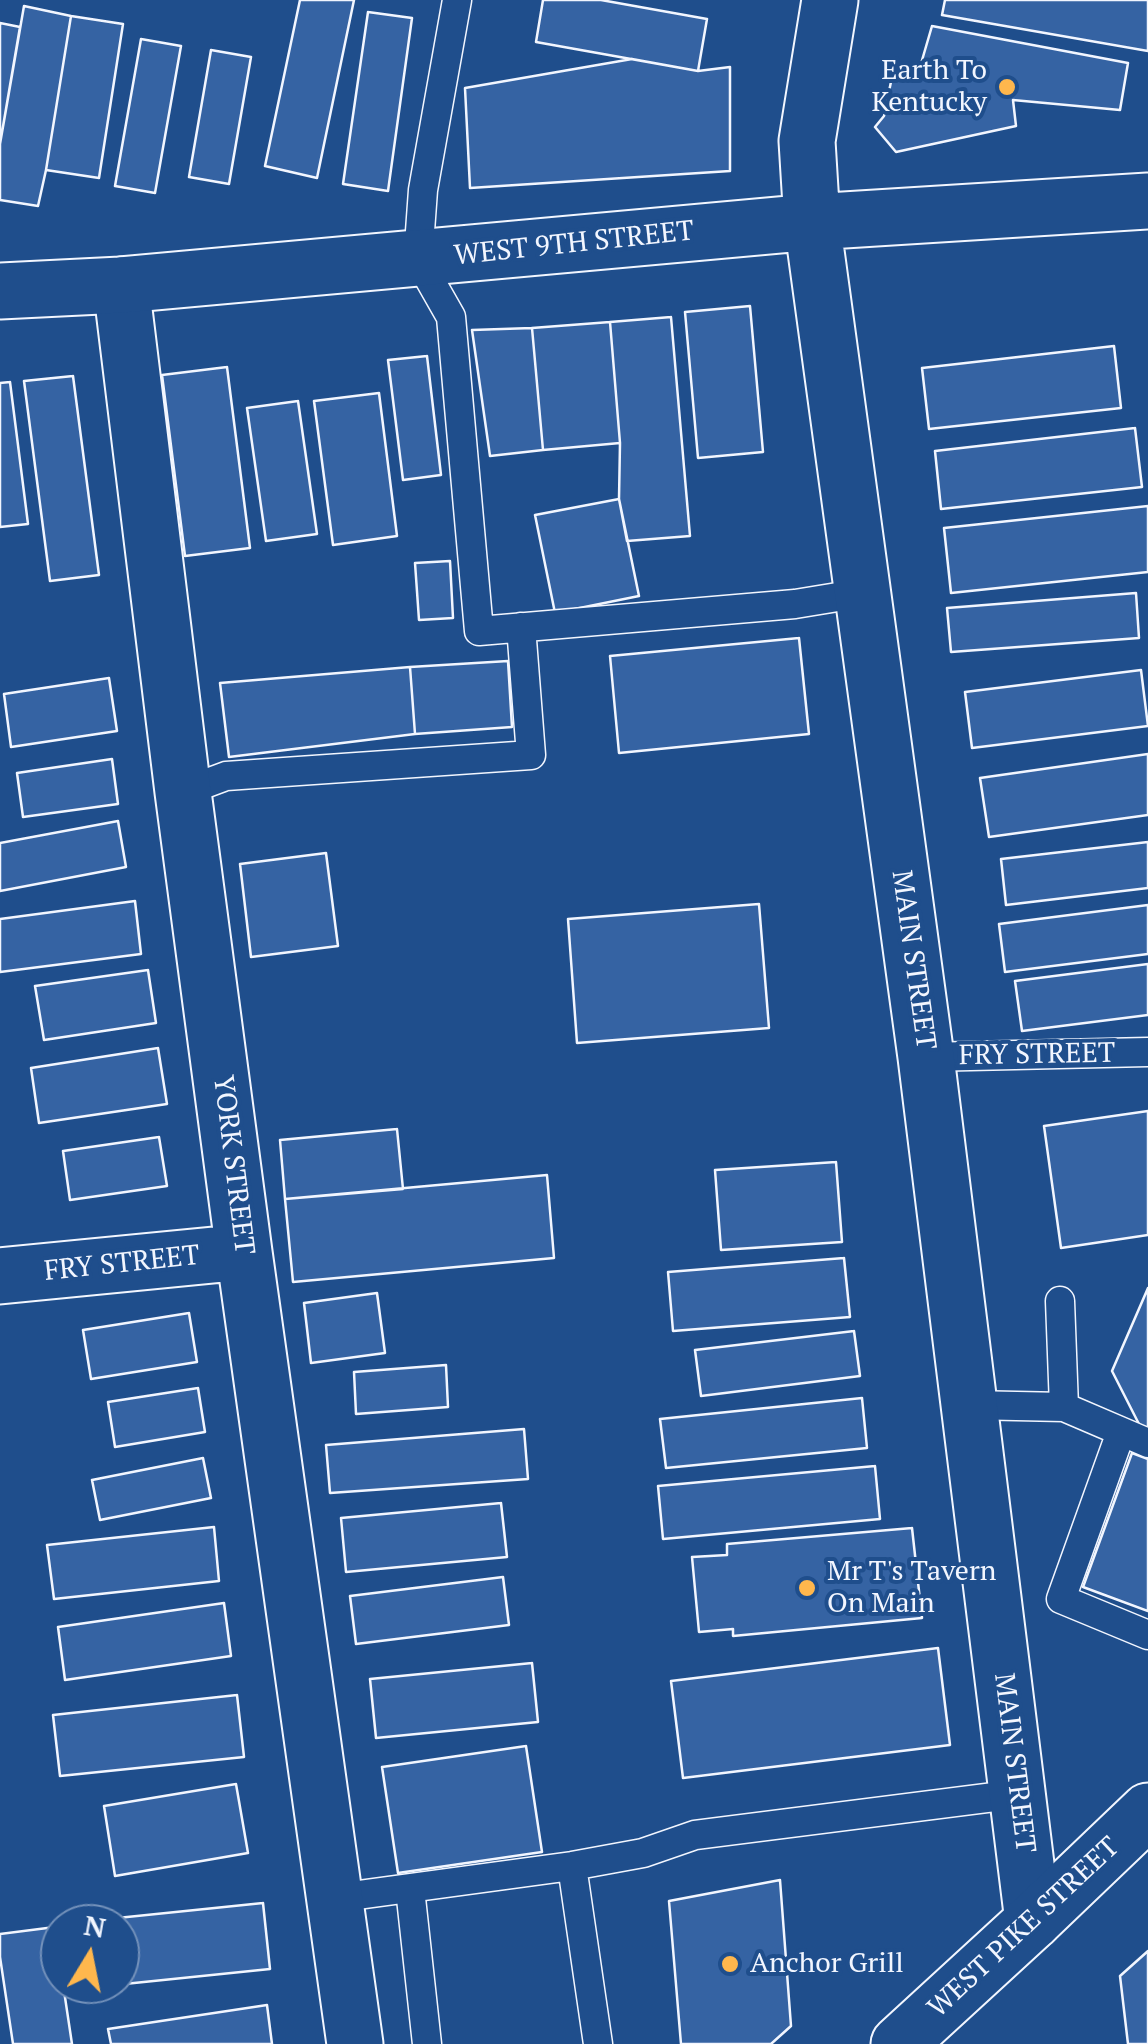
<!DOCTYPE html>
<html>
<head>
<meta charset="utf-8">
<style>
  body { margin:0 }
  #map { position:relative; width:1148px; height:2044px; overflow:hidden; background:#1f4e8c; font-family:"PT Serif",serif }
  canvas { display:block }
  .north { position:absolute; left:40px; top:1904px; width:100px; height:100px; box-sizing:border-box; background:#1f4e8c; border:2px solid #7391ba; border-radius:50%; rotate:10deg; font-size:28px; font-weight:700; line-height:40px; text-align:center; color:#f2f6ff }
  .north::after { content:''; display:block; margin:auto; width:35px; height:45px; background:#ffb74d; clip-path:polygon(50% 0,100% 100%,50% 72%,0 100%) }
</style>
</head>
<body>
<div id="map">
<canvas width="1148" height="2044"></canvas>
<div class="north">N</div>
</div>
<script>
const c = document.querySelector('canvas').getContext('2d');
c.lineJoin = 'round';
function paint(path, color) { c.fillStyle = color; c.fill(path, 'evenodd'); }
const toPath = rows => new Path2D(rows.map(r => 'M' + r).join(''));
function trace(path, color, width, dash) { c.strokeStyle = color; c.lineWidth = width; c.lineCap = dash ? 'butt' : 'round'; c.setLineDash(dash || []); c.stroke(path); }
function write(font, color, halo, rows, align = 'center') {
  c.font = font + ' "PT Serif",serif'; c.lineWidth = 8; c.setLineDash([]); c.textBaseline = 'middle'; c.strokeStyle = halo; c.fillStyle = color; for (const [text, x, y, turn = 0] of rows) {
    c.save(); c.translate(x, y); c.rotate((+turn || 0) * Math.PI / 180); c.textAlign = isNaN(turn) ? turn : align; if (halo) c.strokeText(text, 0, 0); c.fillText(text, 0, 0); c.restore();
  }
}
const building = toPath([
  [300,0,354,0,317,178,265,166,300,0],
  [543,0,601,0,707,19,698,71,536,42,543,0],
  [945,0,1148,0,1148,51,942,15,945,0],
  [24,6,71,16,46,170,38,206,0,200,0,144,24,6],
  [368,12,412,18,388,191,343,184,368,12],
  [71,16,123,24,99,178,46,170,71,16],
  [0,23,20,27,0,144,0,23],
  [932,26,1128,63,1120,110,1013,100,1016,126,896,152,875,127,884,116,894,67,918,74,932,26],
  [141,39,181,46,155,193,115,186,141,39],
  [211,50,251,57,229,184,189,177,211,50],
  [632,59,698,71,730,67,730,171,470,188,465,88,632,59],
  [750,306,763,452,698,458,685,312,750,306],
  [671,317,690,536,627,541,619,499,620,443,610,322,671,317],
  [610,322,620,443,543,450,532,328,610,322],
  [532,328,543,450,490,456,472,330,532,328],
  [1114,346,1121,408,929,429,922,368,1114,346],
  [427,356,441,475,403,480,388,360,427,356],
  [227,367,250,548,185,556,162,375,227,367],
  [73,376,99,575,50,581,24,381,73,376],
  [10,382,28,524,0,527,0,383,10,382],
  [379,393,397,536,333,545,314,401,379,393],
  [298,401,317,534,266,541,247,408,298,401],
  [1135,428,1142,487,941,509,935,451,1135,428],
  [619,499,639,596,555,613,535,515,619,499],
  [1148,506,1148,572,951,593,944,528,1148,506],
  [450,561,453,618,419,620,415,563,450,561],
  [1136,593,1139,638,951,652,947,608,1136,593],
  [799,638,809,734,619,753,610,656,799,638],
  [508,661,512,727,415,734,410,667,508,661],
  [410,667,415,734,229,757,220,683,410,667],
  [1141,670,1148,726,972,748,965,692,1141,670],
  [109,678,117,731,11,747,4,694,109,678],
  [1148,754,1148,815,989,837,980,778,1148,754],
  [112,759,118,804,23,817,17,773,112,759],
  [118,821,126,867,0,891,0,843,118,821],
  [1148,842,1148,888,1006,905,1001,859,1148,842],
  [326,853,338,946,251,957,240,864,326,853],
  [135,901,141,954,0,972,0,919,135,901],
  [759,904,769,1028,577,1043,568,919,759,904],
  [1148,905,1148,954,1005,972,999,924,1148,905],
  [1148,964,1148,1015,1022,1031,1015,981,1148,964],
  [148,970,156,1023,44,1040,35,986,148,970],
  [158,1048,167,1104,39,1123,31,1068,158,1048],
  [1148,1111,1148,1235,1061,1248,1044,1126,1148,1111],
  [397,1129,403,1189,285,1199,280,1140,397,1129],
  [159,1137,167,1186,70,1200,63,1151,159,1137],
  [836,1162,842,1242,721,1250,715,1170,836,1162],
  [547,1175,554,1258,293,1282,285,1199,547,1175],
  [844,1258,850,1317,673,1331,668,1272,844,1258],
  [1148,1288,1148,1433,1142,1430,1112,1371,1148,1288],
  [377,1293,385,1353,311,1363,304,1303,377,1293],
  [189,1313,197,1362,91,1379,83,1330,189,1313],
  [854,1331,860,1376,701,1396,695,1350,854,1331],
  [446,1365,448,1407,356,1414,354,1372,446,1365],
  [198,1388,205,1432,115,1447,108,1402,198,1388],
  [862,1398,867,1448,666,1468,660,1419,862,1398],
  [524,1429,528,1479,330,1493,326,1445,524,1429],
  [1132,1453,1148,1459,1148,1611,1083,1587,1132,1453],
  [203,1458,211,1498,100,1520,92,1480,203,1458],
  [875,1466,880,1519,663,1539,658,1486,875,1466],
  [501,1503,507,1557,346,1572,341,1518,501,1503],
  [214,1527,219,1581,54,1599,47,1545,214,1527],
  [912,1528,922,1618,733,1636,733,1629,699,1632,692,1557,727,1555,727,1544,912,1528],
  [503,1577,509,1625,356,1644,350,1596,503,1577],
  [224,1603,231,1656,65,1680,58,1627,224,1603],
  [938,1648,950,1745,683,1778,671,1681,938,1648],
  [532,1663,538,1722,376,1738,370,1679,532,1663],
  [237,1695,244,1757,60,1776,53,1715,237,1695],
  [526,1746,542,1852,398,1873,382,1767,526,1746],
  [236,1784,248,1853,115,1876,104,1806,236,1784],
  [780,1880,791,2026,771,2044,681,2044,669,1901,780,1880],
  [263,1903,270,1969,105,1986,105,1984,120,1984,120,1924,98,1924,98,1920,263,1903],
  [55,1927,60,1963,60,1984,63,1984,72,2044,13,2044,0,1957,0,1934,55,1927],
  [1148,1951,1148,2044,1128,2044,1120,1976,1148,1951],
  [267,2005,272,2044,111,2044,108,2029,267,2005]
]);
const lane = toPath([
  [457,0,423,190,418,259,451,317,479,631,795,604,862,593],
  [183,792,226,776,531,755,521,627],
  [926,1057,1148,1052],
  [1060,1301,1064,1407],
  [969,1405,1064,1407,1148,1443],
  [1121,1432,1061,1599,1148,1635],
  [572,1866,598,2044],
  [410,1889,427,2044],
  [336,1898,572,1866,643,1853,695,1835,1018,1794]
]);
const street = toPath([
  [121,285,183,792,244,1252,355,2044],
  [0,1276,244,1252]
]);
const secondary = toPath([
  [830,0,807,141,812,222,926,1057,1033,1921],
  [0,291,121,285,812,222,1148,201]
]);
const primary = toPath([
  [899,2044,1033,1921,1148,1811]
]);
const markers = [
  [1007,87,10,"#ffb74d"],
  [807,1588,10,"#ffb74d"],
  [730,1964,10,"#ffb74d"]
];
const poiNames = [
  ["Earth To",987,71,"right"],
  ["Kentucky",987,103,"right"],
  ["Mr T's Tavern",827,1572],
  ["On Main",827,1604],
  ["Anchor Grill",750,1964]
];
const streetNames = [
  ["WEST 9TH STREET",574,244,-6],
  ["MAIN STREET",913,960,82],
  ["FRY STREET",1037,1055,-1],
  ["YORK STREET",233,1165,83],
  ["FRY STREET",122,1264,-6],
  ["MAIN STREET",1014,1763,83],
  ["WEST PIKE STREET",1024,1928,-43]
];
paint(building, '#3563a3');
trace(building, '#f2f6ff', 2.5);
trace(lane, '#f2f6ff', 31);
trace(street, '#f2f6ff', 59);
trace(secondary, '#f2f6ff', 59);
trace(primary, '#f2f6ff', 59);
trace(lane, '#1f4e8c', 28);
trace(street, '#1f4e8c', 55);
trace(secondary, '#1f4e8c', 55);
trace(primary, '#1f4e8c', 55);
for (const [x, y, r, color] of markers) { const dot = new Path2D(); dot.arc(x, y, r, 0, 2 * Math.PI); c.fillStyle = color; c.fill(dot); trace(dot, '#1f4e8c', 4); }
write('28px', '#f2f6ff', '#1f4e8c', poiNames, 'left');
write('28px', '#f2f6ff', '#1f4e8c', streetNames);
</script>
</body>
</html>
